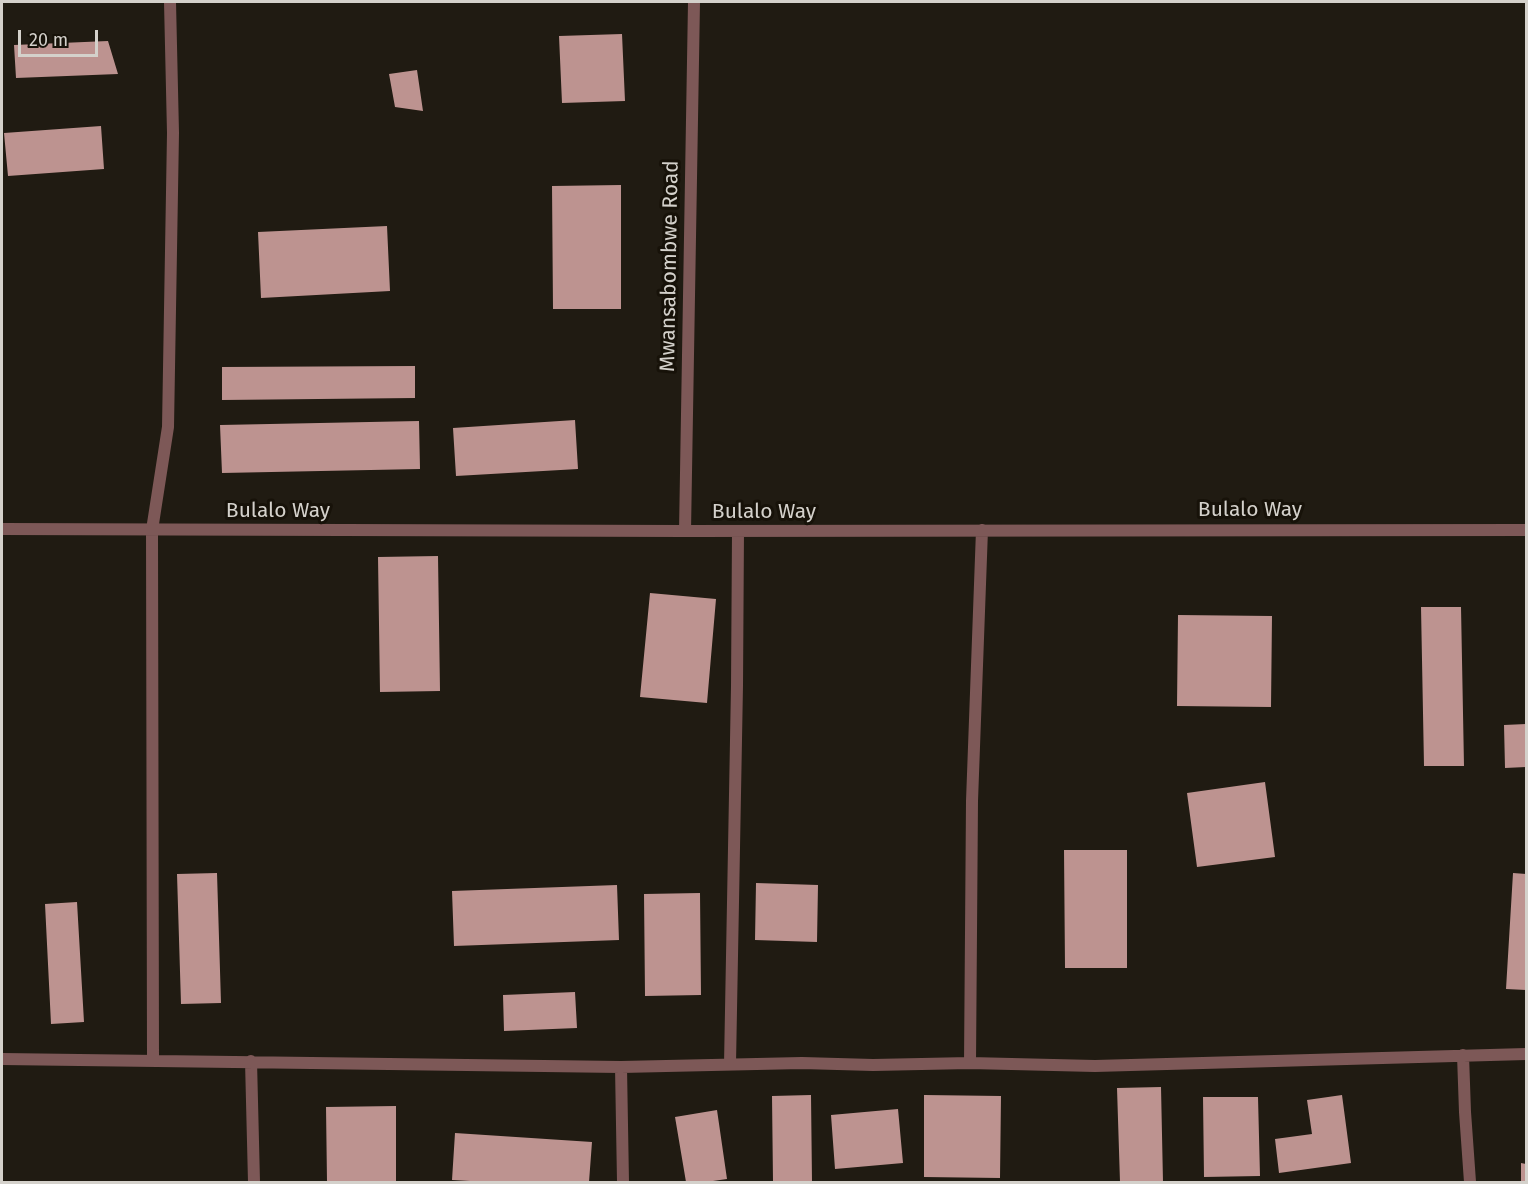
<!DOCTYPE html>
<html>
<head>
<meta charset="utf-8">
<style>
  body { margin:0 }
  #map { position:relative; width:1528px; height:1184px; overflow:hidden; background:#201b12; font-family:"Fira Sans",sans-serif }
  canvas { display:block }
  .frame { position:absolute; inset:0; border:3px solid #d4d1cb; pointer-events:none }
  .scale { position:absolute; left:18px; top:30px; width:80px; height:27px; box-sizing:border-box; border:3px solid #d4d1cb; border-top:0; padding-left:8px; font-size:18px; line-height:21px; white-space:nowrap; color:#d4d1cb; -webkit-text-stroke:4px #171209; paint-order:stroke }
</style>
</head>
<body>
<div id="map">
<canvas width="1528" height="1184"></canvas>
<div class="frame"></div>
<div class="scale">20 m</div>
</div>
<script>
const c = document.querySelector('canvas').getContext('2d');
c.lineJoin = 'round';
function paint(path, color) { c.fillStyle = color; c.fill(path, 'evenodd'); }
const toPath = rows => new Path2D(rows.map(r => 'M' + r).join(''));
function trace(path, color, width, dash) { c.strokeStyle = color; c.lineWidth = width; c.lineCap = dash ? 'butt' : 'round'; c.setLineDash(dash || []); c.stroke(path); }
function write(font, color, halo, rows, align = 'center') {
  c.font = font + ' "Fira Sans",sans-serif'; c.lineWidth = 6; c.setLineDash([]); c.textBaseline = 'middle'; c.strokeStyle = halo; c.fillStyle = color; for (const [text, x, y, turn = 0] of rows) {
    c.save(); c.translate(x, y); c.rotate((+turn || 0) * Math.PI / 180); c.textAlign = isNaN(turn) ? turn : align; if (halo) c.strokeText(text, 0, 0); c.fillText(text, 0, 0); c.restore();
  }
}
const building = toPath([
  [622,34,625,101,562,103,559,36],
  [108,41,118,74,16,78,14,45],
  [417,70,423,111,395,107,389,74],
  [101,126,104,169,8,176,4,133],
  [621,185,621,309,553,309,552,186],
  [387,226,390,291,261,298,258,232],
  [415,366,415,398,222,400,222,367],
  [575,420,578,469,456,476,453,428],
  [419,421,420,469,222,473,220,425],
  [438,556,440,691,380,692,378,557],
  [650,593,716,599,707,703,640,697],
  [1421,607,1461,607,1464,766,1424,766],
  [1178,615,1272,616,1271,707,1177,706],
  [1526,724,1526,767,1505,768,1504,725],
  [1265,782,1275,857,1197,867,1187,793],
  [1064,850,1127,850,1127,968,1065,968],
  [217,873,221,1003,181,1004,177,874],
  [1513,873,1526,874,1526,990,1506,989],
  [756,883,818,885,817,942,755,940],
  [617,885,619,940,454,946,452,891],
  [700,893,701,995,645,996,644,894],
  [77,902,84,1022,51,1024,45,904],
  [575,992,577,1028,504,1031,503,995],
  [1161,1087,1163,1182,1120,1182,1117,1088],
  [811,1095,812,1182,773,1182,772,1096],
  [924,1095,1001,1096,1000,1178,924,1177],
  [1342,1095,1351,1163,1279,1173,1275,1139,1312,1134,1307,1100],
  [1203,1097,1258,1097,1260,1176,1204,1177],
  [396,1106,396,1182,327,1182,326,1107],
  [898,1109,903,1163,835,1169,831,1115],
  [717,1110,727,1179,706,1182,686,1182,675,1117],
  [455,1133,592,1142,589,1182,488,1182,452,1180],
  [1521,1163,1526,1164,1526,1182,1521,1182]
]);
const street = toPath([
  [2,529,685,531,1526,530],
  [685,531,694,2],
  [1463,1055,1465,1112,1470,1182],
  [2,1059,621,1067,802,1063,873,1065,970,1063,1095,1066,1526,1054],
  [153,1061,152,530,168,427,173,133,170,2],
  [251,1061,254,1182],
  [970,1063,972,801,982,530],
  [730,1064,737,686,738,531],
  [621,1067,623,1182]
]);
const streetNames = [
  ["Mwansabombwe Road",670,266,-89],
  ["Bulalo Way",1250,510],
  ["Bulalo Way",278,511],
  ["Bulalo Way",764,512]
];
paint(building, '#bd9390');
trace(street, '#7d5857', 12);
write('21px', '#d4d1cb', '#171209', streetNames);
</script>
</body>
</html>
